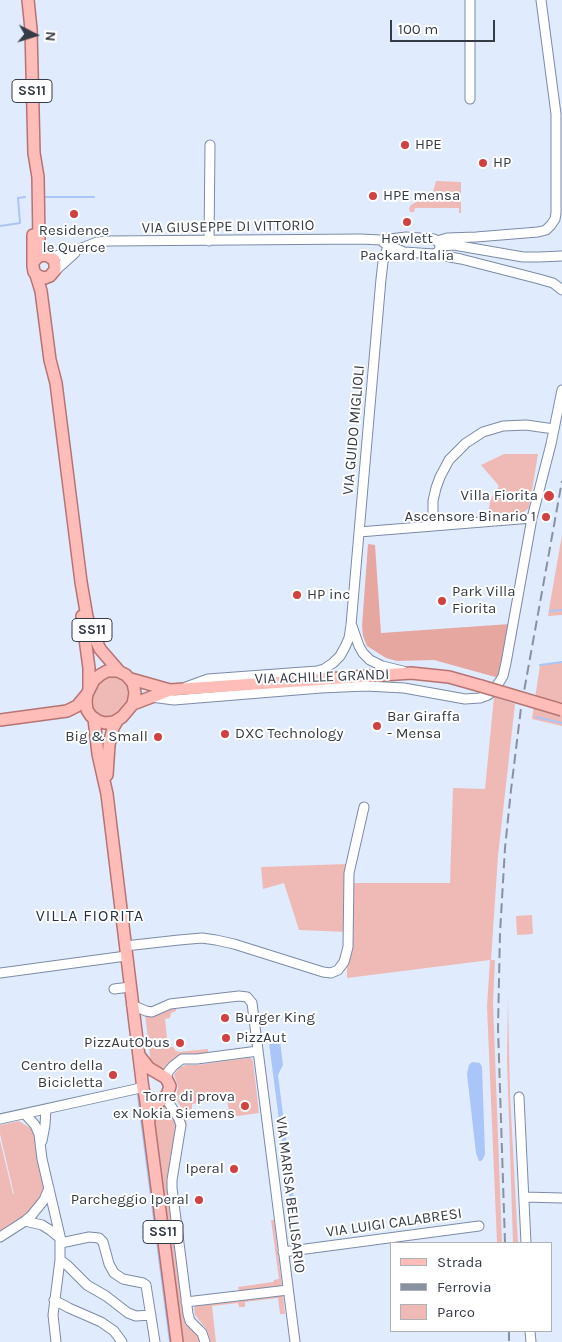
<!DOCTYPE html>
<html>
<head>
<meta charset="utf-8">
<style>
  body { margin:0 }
  #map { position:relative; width:562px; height:1342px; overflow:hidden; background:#e0ebfe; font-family:Karla,sans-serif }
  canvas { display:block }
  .legend { position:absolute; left:390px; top:1242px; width:162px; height:90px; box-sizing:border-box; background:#fff; border:1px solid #aeb1b6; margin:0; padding:6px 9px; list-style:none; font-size:15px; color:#353c48 }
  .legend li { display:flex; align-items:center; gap:10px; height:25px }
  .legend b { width:25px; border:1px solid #aeb1b6 }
  .north { position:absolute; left:10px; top:10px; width:50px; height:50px; -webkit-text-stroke:4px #fff; paint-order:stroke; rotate:95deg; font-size:14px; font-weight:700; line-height:20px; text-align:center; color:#353c48 }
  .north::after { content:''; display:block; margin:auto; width:18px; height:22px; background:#353c48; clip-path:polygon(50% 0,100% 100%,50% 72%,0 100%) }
  .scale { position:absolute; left:390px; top:20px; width:105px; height:22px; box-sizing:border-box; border:2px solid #353c48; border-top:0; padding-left:6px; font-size:15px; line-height:18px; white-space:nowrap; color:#353c48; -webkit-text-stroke:4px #fff; paint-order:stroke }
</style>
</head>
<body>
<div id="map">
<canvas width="562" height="1342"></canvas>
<ul class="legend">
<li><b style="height:6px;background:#febdb8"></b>Strada</li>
<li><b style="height:6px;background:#8891a0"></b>Ferrovia</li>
<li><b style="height:14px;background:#efbab5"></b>Parco</li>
</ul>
<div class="north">N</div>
<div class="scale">100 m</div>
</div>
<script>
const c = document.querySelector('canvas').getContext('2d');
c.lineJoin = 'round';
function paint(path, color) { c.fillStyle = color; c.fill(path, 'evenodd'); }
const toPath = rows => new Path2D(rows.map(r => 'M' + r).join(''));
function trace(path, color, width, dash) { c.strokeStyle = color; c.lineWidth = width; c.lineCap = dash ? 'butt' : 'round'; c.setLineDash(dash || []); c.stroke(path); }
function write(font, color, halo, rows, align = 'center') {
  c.font = font + ' Karla,sans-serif'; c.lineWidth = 4; c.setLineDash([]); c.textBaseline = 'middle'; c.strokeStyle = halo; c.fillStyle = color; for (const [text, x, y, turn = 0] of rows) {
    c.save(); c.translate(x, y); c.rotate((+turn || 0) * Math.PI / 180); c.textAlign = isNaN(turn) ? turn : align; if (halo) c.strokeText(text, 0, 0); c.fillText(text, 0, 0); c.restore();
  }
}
const green = toPath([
  [436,181,461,182,461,213,459,213,459,208,415,208,414,212,410,212,409,208,411,205,433,192],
  [504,454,538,454,529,508,520,515,488,517,490,501,493,495,499,486,481,465],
  [562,535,562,615,548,616,549,609],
  [562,662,562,726,532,719,540,665],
  [110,675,118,675,129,684,130,698,119,714,108,719,98,716,92,709,90,699,97,684,101,679],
  [494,697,515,704,498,856,491,960,495,960,493,1002,502,1243,497,1243,487,1006,490,960,347,978,347,932,299,930,284,883,263,889,261,867,346,864,346,883,450,883,453,788,485,789],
  [532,915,533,934,517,935,516,916],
  [508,998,510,1094,518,1243,513,1243,507,1061],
  [176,1007,176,1011,171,1013,170,1018,165,1019,168,1047,173,1047,176,1051,179,1052,208,1049,208,1054,185,1055,179,1056,173,1060,165,1068,157,1067,151,1065,145,1014],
  [248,1058,251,1058,253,1061,259,1113,230,1117,227,1100,192,1104,192,1110,185,1111,188,1129,184,1112,176,1099,178,1086,174,1075,179,1068,186,1065,197,1065],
  [165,1106,174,1117,177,1124,177,1130,168,1179,184,1316,198,1334,201,1342,181,1342,154,1121,158,1108],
  [19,1121,32,1129,36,1134,45,1191,30,1213,0,1232,0,1140,13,1194,14,1194,0,1134,0,1125],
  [271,1220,274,1220,282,1286,239,1291,238,1287,273,1282,274,1280,279,1279],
  [283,1295,285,1314,280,1314,278,1298,245,1302,245,1307,239,1307,238,1303,212,1306,216,1342,211,1342,207,1330,195,1315,194,1308,196,1306]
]);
const forest = toPath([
  [368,544,375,545,381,633,510,624,499,678,434,660,397,661,386,658,367,646,363,636,362,626]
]);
const water = toPath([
  [280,1041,283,1065,278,1075,295,1209,291,1212,269,1043],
  [472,1062,480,1063,482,1067,485,1154,483,1159,481,1161,479,1161,476,1153,467,1074,469,1065]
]);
const stream = toPath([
  [43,197,94,197],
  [0,226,20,223,18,198,25,197],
  [550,611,562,610],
  [540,665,562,662],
  [536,717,562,723],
  [138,1096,170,1342]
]);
const minor = toPath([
  [470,99,470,0],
  [209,241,210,145],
  [437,241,447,238,476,237,538,232,546,230,551,225,555,219,556,213,556,114,541,0],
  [384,243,404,252,434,254,461,259,539,279,553,283,562,290],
  [440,246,454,245,523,257,539,257,562,256],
  [50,257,69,253,97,242,109,241,360,239,381,240,406,237,434,239,437,241,440,244,440,248,438,252,434,254],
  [54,272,75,253],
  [433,526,433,501,436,488,440,477,449,460,466,443,483,432,503,426,526,425,554,429],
  [359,532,532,518],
  [352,626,359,646,363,653,370,660,382,666,403,671],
  [186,687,208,679,317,671,324,669,333,663,340,656,345,647,349,638,351,625,381,279,383,262,390,239],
  [151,697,174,700,321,688,366,686,404,688,465,699,480,698,488,695,492,692,500,681,503,676,506,663,532,518,551,444,562,390],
  [125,946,179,940,202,938,216,940,234,944,323,972,331,973,338,970,344,962,348,947,349,873,364,807],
  [0,973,126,956],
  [114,989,130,987],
  [132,1005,146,1011,152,1012,170,1004,239,996,247,997,252,1003,295,1342],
  [166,1079,168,1072,173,1066,182,1059,197,1059,258,1051],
  [165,1097,178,1117,181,1125,172,1180,172,1188,188,1314,190,1321,202,1333,205,1342],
  [519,1097,526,1243],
  [25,1114,35,1125,39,1134,42,1159,60,1236,60,1260,53,1315,56,1342],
  [0,1119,136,1089,143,1086],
  [42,1141,45,1125,46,1109],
  [524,1197,562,1198],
  [25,1221,42,1225,50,1230,61,1239],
  [0,1237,25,1221,31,1216,44,1200,49,1188],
  [61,1243,89,1237,99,1238,103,1242,109,1264,114,1273,123,1279,143,1283,146,1285,155,1342],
  [283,1252,479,1226],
  [60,1260,67,1265,87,1285,106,1296,128,1313,136,1316,151,1315],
  [54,1300,69,1308,101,1322,114,1331,122,1342],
  [186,1302,288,1290],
  [530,1331,531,1342]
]);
const major = toPath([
  [28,0,31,29,34,153,38,177,39,242,41,249,45,255],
  [33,235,33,266,34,272,38,276,45,278,50,276,55,270,55,265,54,260,47,255,39,256,33,262],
  [36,275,41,291,50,360,56,383,81,582,87,617,92,632,100,649,119,671],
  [82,616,89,668,89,690],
  [107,671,118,671,126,675,133,683,135,693,133,704,122,717,114,722,105,723,98,721,91,716,87,710,86,701,87,694,94,680,100,675,107,671],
  [131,679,170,690,411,673,449,677,481,686],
  [133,704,170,690],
  [94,719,98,754,107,794,143,1089,145,1095,177,1342],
  [0,720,67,711,77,706,87,694],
  [107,775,109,745,113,728,117,721],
  [139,1055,149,1068,166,1078,170,1086,167,1095,156,1105,151,1112,149,1120]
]);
const rail = toPath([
  [505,1243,498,1028,500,933,505,848,511,790,521,708,562,481],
  [509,1331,509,1342]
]);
const majorBridge = toPath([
  [481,686,562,710]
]);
const markers = [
  [405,145,5,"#d0413f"],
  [483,163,5,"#d0413f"],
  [373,196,5,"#d0413f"],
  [74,214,5,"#d0413f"],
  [407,222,5,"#d0413f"],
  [549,496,6,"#d0413f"],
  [546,517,5,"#d0413f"],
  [297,595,5,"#d0413f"],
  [442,601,5,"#d0413f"],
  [377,726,5,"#d0413f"],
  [225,734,5,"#d0413f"],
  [158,737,5,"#d0413f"],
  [225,1018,5,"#d0413f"],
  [226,1038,5,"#d0413f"],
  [180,1043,5,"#d0413f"],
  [113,1075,5,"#d0413f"],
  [245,1106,5,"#d0413f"],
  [234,1169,5,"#d0413f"],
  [199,1200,5,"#d0413f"]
];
const shields = [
  [32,91,40],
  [92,630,40],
  [163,1232,40]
];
const shieldNames = [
  ["SS11",32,91],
  ["SS11",92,630],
  ["SS11",163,1232]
];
const poiNames = [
  ["HPE",415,145],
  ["HP",493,163],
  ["HPE mensa",383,196],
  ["Residence",74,231,"center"],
  ["le Querce",74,248,"center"],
  ["Hewlett",407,239,"center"],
  ["Packard Italia",407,256,"center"],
  ["Villa Fiorita",538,496,"right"],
  ["Ascensore Binario 1",536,517,"right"],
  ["Park Villa",452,592],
  ["Fiorita",452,609],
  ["HP inc",307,595],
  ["Bar Giraffa",387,717],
  ["- Mensa",387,734],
  ["DXC Technology",235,734],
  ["Big & Small",148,737,"right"],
  ["Burger King",235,1018],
  ["PizzAut",236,1038],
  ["PizzAutObus",170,1043,"right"],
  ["Centro della",103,1066,"right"],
  ["Bicicletta",103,1083,"right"],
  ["Torre di prova",235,1097,"right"],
  ["ex Nokia Siemens",235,1114,"right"],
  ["Iperal",224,1169,"right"],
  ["Parcheggio Iperal",189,1200,"right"]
];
const streetNames = [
  ["VIA GIUSEPPE DI VITTORIO",228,227,-1],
  ["VIA GUIDO MIGLIOLI",354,430,-85],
  ["VIA ACHILLE GRANDI",322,677,-2],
  ["VIA MARISA BELLISARIO",290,1195,83],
  ["VIA LUIGI CALABRESI",394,1223,-8]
];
const neighbourhoodNames = [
  ["VILLA FIORITA",90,916]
];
paint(green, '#efbab5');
paint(forest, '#e7a7a1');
paint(water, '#aac5f7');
trace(stream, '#aac5f7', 2);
trace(minor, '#7b8ba7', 11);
trace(major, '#b77372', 14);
trace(minor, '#fff', 9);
trace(major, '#febdb8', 11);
trace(rail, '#8891a0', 2, [10, 5]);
trace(majorBridge, '#b77372', 14, []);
trace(majorBridge, '#febdb8', 11);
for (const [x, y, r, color] of markers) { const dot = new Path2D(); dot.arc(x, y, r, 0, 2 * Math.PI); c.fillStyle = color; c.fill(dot); trace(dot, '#fff', 2); }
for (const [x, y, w] of shields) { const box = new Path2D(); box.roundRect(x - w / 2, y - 11.5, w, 23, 4); c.fillStyle = '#fff'; c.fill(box); trace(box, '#353c48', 1); }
write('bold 14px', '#353c48', null, shieldNames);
write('15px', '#353c48', '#fff', poiNames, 'left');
write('15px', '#353c48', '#fff', streetNames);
c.letterSpacing = '1px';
write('16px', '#233048', '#fff', neighbourhoodNames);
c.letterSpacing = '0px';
</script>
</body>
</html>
